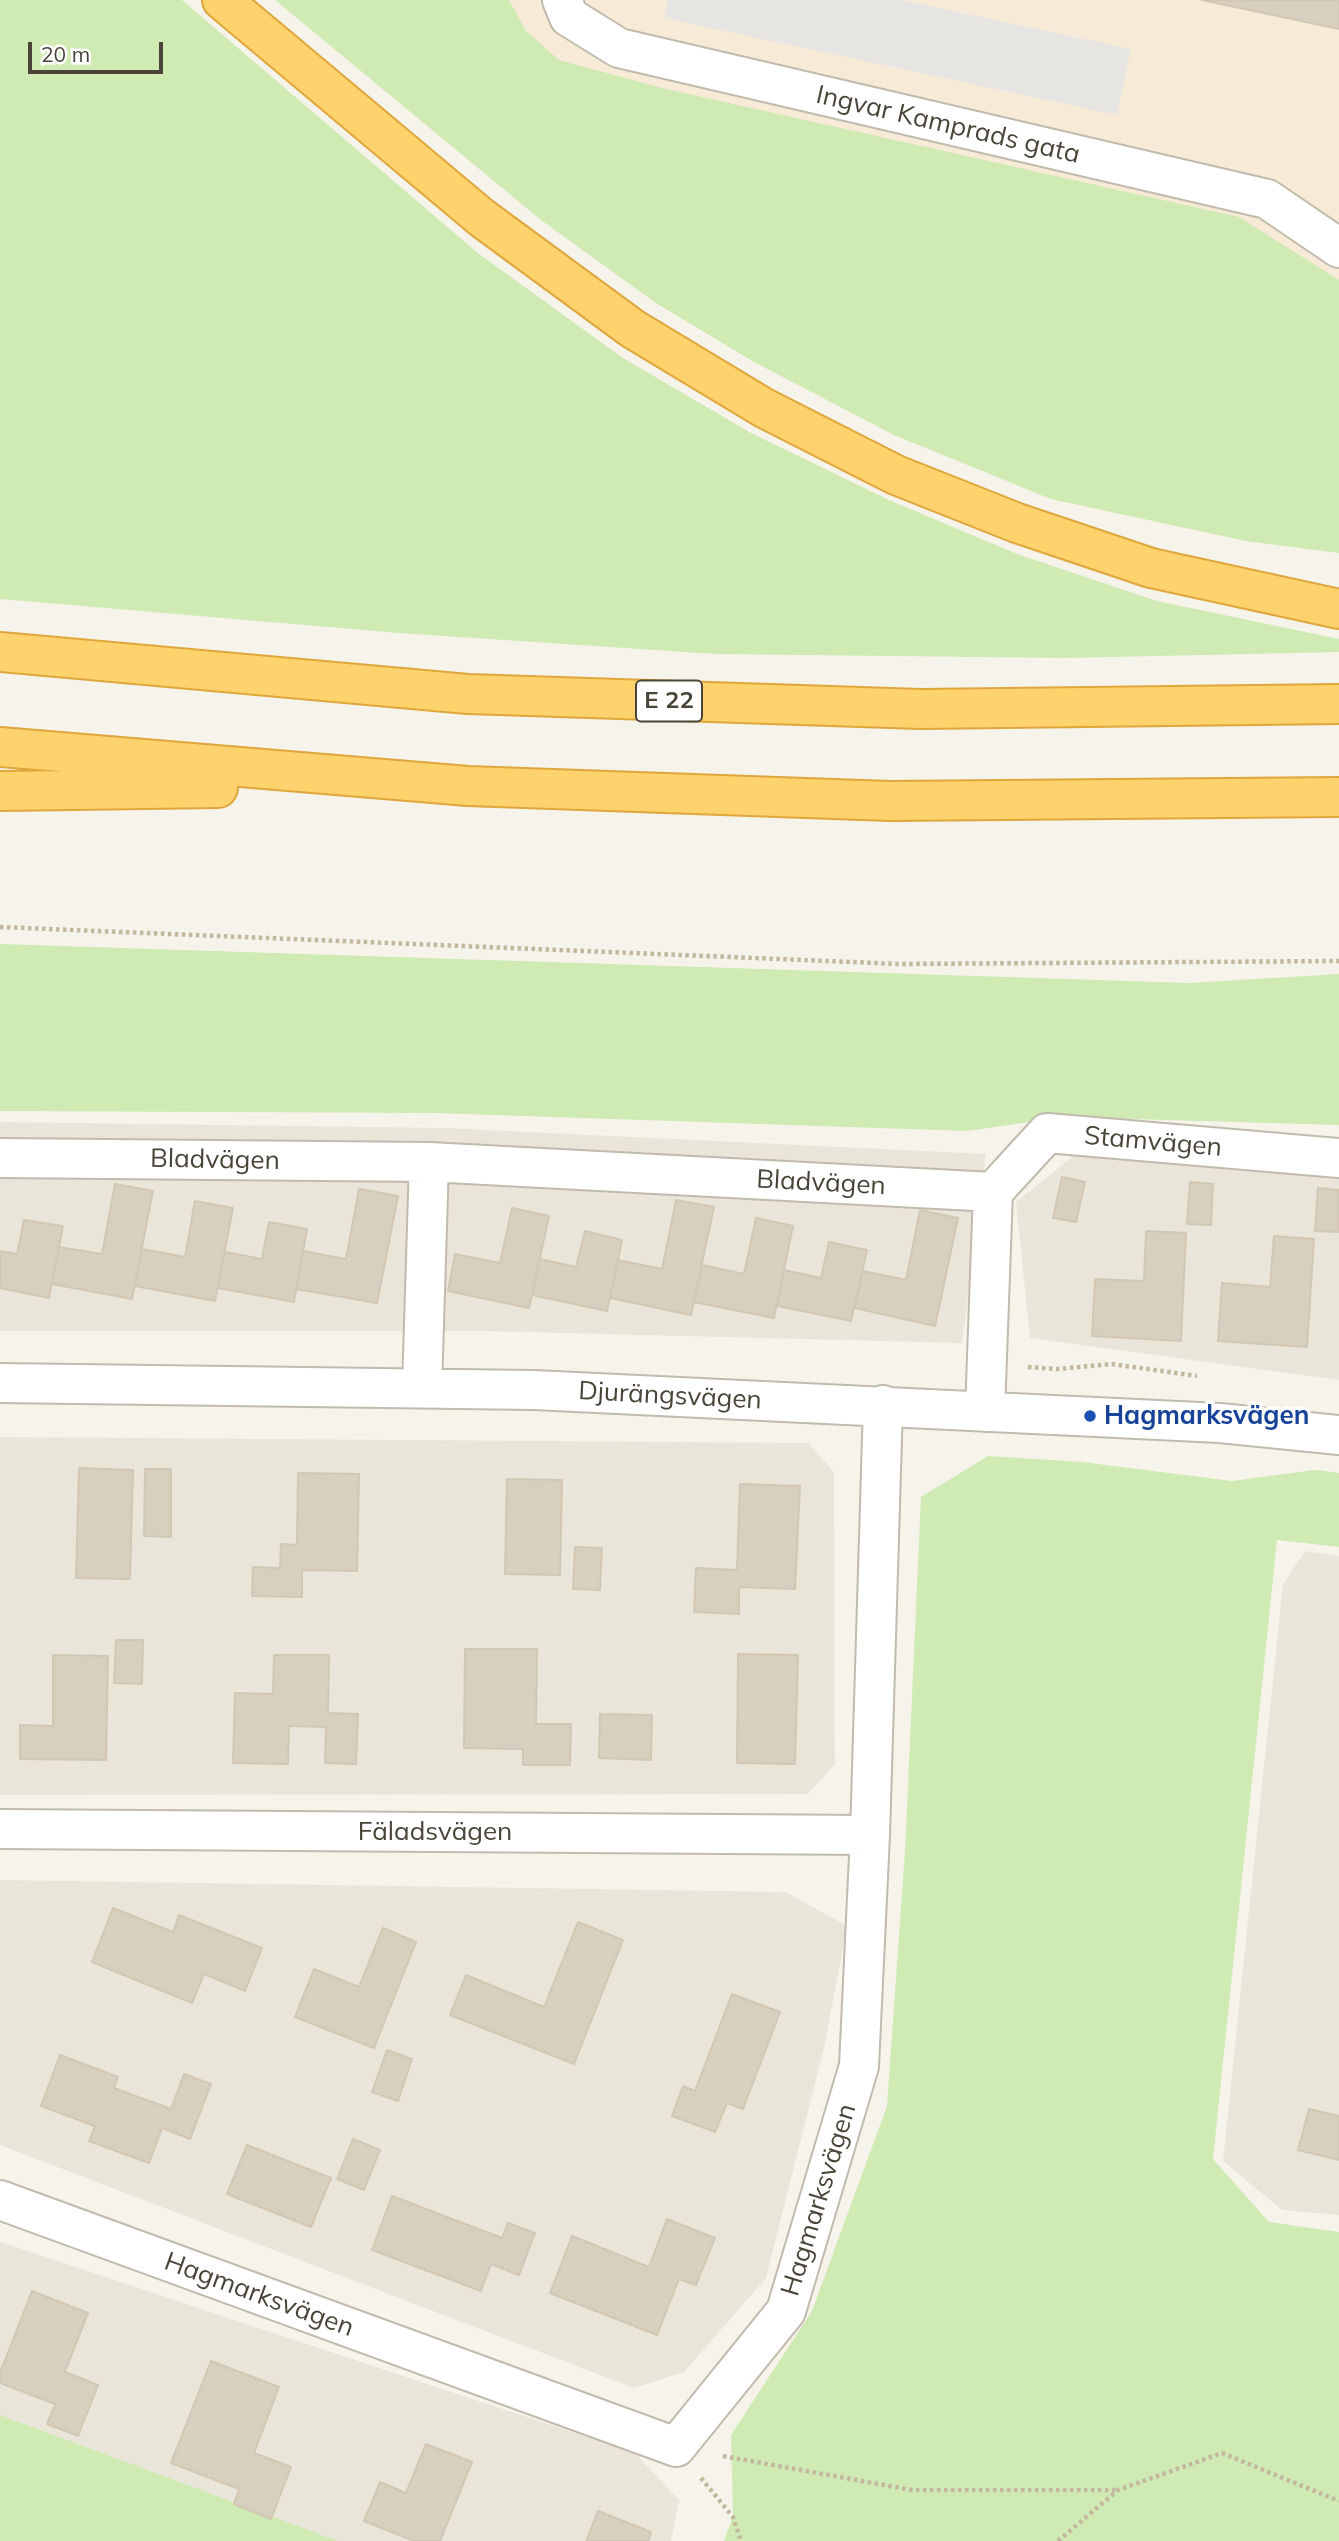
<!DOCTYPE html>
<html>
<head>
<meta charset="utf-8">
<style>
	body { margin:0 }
	#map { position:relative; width:1339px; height:2541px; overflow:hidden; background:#f6f3eb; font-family:Mulish,sans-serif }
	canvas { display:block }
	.scale { position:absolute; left:28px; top:42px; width:135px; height:32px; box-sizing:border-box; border:4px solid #4a4438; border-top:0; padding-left:9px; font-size:21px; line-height:24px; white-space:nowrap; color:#4a4438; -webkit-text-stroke:5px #fff; paint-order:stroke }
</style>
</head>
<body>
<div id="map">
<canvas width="1339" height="2541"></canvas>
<div class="scale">20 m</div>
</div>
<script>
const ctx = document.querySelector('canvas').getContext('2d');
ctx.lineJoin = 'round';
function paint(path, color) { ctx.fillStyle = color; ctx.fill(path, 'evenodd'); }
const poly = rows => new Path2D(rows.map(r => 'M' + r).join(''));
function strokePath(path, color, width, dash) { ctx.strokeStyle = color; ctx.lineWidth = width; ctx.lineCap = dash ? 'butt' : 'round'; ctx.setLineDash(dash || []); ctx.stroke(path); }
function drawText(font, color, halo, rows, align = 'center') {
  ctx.font = font + ' Mulish,sans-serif'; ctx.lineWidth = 7; ctx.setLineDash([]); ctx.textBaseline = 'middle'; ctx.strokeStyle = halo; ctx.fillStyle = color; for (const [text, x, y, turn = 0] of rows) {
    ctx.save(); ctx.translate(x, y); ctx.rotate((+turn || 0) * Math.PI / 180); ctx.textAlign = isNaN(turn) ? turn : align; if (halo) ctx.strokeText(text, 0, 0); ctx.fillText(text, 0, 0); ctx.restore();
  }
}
const residential = poly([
	[0,1122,444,1128,986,1154,962,1343,484,1331,0,1331],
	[1085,1147,1339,1155,1339,1380,1030,1338,1016,1202],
	[0,1437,808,1443,834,1472,835,1764,808,1794,0,1795],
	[1305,1551,1339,1556,1339,2215,1282,2210,1223,2161,1283,1584],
	[0,1880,786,1892,847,1926,824,2048,766,2278,684,2372,634,2388,0,2145],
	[0,2242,635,2453,679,2500,671,2541,318,2541,0,2418]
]);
const commercial = poly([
	[275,0,1339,0,1339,553,1246,541,1051,499,894,435,754,362,656,303,541,220]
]);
const green = poly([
	[0,0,182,0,479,254,623,358,751,433,889,500,1017,554,1157,601,1339,639,1339,652,1067,658,715,654,399,633,0,599],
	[275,0,509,0,526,31,559,60,662,88,1239,217,1339,280,1339,553,1246,541,1051,499,894,435,754,362,656,303,541,220],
	[0,944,1189,983,1339,974,1339,1125,1064,1117,967,1131,435,1113,0,1111],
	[988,1456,1082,1462,1232,1481,1315,1470,1339,1473,1339,1547,1277,1540,1213,2159,1269,2222,1339,2232,1339,2541,724,2541,733,2516,731,2435,812,2311,887,2106,905,1851,921,1497],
	[0,2415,338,2541,0,2541]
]);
const parking = poly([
	[668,0,902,0,1131,49,1117,115,664,18]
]);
const building = poly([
	[1202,0,1339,0,1339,29,1202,0],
	[1062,1177,1085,1182,1076,1222,1053,1218,1062,1177],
	[1190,1182,1213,1184,1211,1225,1187,1224,1190,1182],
	[115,1184,153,1191,132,1299,52,1284,59,1247,102,1254,115,1184],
	[1318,1188,1339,1190,1338,1232,1315,1231,1318,1188],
	[359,1189,398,1196,377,1303,296,1289,303,1251,346,1259,359,1189],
	[676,1200,714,1207,691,1315,610,1298,618,1260,662,1269,676,1200],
	[195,1201,233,1208,215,1301,135,1286,142,1249,185,1257,195,1201],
	[512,1208,549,1216,529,1308,448,1291,455,1254,500,1263,512,1208],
	[920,1210,958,1218,935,1326,855,1308,863,1271,906,1280,920,1210],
	[756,1218,793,1226,774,1318,694,1302,702,1265,744,1274,756,1218],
	[24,1220,63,1226,49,1298,0,1288,0,1251,17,1254,24,1220],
	[269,1222,307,1229,294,1302,218,1288,225,1252,262,1259,269,1222],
	[585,1231,622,1240,607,1311,532,1295,540,1259,576,1267,585,1231],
	[1146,1231,1186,1233,1181,1341,1092,1336,1095,1279,1144,1281,1146,1231],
	[1274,1236,1314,1239,1307,1347,1218,1341,1222,1283,1270,1287,1274,1236],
	[829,1242,867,1250,851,1321,777,1306,784,1270,821,1278,829,1242],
	[79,1468,133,1470,130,1579,76,1578,79,1468],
	[145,1469,171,1469,171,1537,144,1536,145,1469],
	[298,1473,359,1474,357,1571,302,1570,302,1597,252,1596,253,1567,280,1568,281,1544,297,1545,298,1473],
	[507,1479,562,1480,560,1575,505,1574,507,1479],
	[740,1484,800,1486,795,1589,739,1587,739,1614,694,1612,696,1568,737,1570,740,1484],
	[575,1547,602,1548,600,1590,573,1589,575,1547],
	[116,1640,143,1640,142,1684,114,1683,116,1640],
	[465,1649,537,1649,536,1724,571,1724,570,1765,523,1765,523,1749,464,1748,465,1649],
	[738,1654,798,1655,795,1764,737,1763,738,1654],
	[53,1655,108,1656,106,1760,20,1759,20,1725,53,1726,53,1655],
	[274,1655,329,1655,328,1713,358,1714,356,1764,325,1763,326,1727,289,1726,288,1764,233,1763,235,1693,273,1694,274,1655],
	[600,1714,652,1715,651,1760,599,1758,600,1714],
	[113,1908,173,1932,179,1915,262,1948,245,1991,204,1974,192,2003,92,1962,113,1908],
	[578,1922,623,1940,574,2064,450,2015,466,1975,544,2007,578,1922],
	[383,1928,416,1942,374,2048,295,2017,314,1969,359,1987,383,1928],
	[732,1994,780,2012,743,2109,727,2103,715,2132,672,2116,683,2086,695,2091,732,1994],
	[387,2050,412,2059,398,2101,372,2092,387,2050],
	[60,2055,118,2077,114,2088,171,2109,184,2074,211,2084,190,2139,162,2128,149,2163,89,2141,95,2126,41,2106,60,2055],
	[1309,2109,1339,2116,1339,2160,1298,2150,1309,2109],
	[353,2139,380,2150,364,2190,337,2179,353,2139],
	[247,2145,331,2178,311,2227,227,2194,247,2145],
	[392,2196,502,2238,508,2223,535,2233,519,2275,491,2264,481,2291,372,2250,392,2196],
	[667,2219,715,2238,696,2285,679,2279,657,2335,550,2293,572,2236,649,2267,667,2219],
	[32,2291,88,2313,65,2372,98,2385,78,2436,47,2424,55,2404,0,2383,0,2373,32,2291],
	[211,2361,279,2387,254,2453,291,2467,271,2519,234,2504,239,2489,171,2463,211,2361],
	[426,2444,472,2462,440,2541,414,2541,364,2521,380,2482,406,2493,426,2444],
	[598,2511,651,2532,648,2541,586,2541,598,2511]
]);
const path = poly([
	[0,927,900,964,1339,961],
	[1028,1367,1057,1369,1112,1364,1197,1376],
	[723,2456,912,2490,1118,2490],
	[701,2478,733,2517,741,2541],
	[1058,2541,1118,2490,1222,2453,1339,2501]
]);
const minor = poly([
	[562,0,569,17,619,48,1267,199,1339,248],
	[0,1158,429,1162,993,1192,985,1412],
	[993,1192,1047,1133,1339,1158],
	[0,1383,534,1390,1220,1423,1339,1435],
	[422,1388,429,1162],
	[0,1829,870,1835],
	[0,2200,676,2447,786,2311,859,2066,870,1835,883,1405]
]);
const motorway = poly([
	[222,0,482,218,633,329,764,408,896,475,1017,523,1151,568,1339,609],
	[0,652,468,694,921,709,1339,704],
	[0,747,468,786,890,801,1339,797],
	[0,791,218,788]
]);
const markers = [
	[1090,1416,7,"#1a4fb4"]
];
const shields = [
	[669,701,66]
];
const shieldNames = [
	["E 22",669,701]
];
const streetNames = [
	["Ingvar Kamprads gata",948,125,13],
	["Stamvägen",1153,1142,5],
	["Bladvägen",215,1160,1],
	["Bladvägen",821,1183,3],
	["Djurängsvägen",670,1396,3],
	["Fäladsvägen",435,1832],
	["Hagmarksvägen",819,2200,-73],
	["Hagmarksvägen",259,2295,20]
];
const transitNames = [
	["Hagmarksvägen",1104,1416]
];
paint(residential, '#eae5d9');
paint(commercial, '#f7ead7');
paint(green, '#d0eab4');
paint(parking, '#e7e5e2');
paint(building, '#d7cfc0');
strokePath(building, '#d2c7b3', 2);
strokePath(minor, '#c1bbad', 42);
strokePath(motorway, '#dfa73b', 42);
strokePath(path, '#c3b79e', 4.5, [3.5, 3.5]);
strokePath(minor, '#fff', 38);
strokePath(motorway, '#fed26d', 38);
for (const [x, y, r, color] of markers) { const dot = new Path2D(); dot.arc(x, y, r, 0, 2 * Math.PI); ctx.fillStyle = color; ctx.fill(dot); strokePath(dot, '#fff', 2.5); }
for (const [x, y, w] of shields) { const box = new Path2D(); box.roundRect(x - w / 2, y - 20.5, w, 41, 5); ctx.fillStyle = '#fff'; ctx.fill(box); strokePath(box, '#4a4438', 2); }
drawText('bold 24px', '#4a4438', null, shieldNames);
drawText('26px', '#4a4438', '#fff', streetNames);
drawText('bold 26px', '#164399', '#fff', transitNames, 'left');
</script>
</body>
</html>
